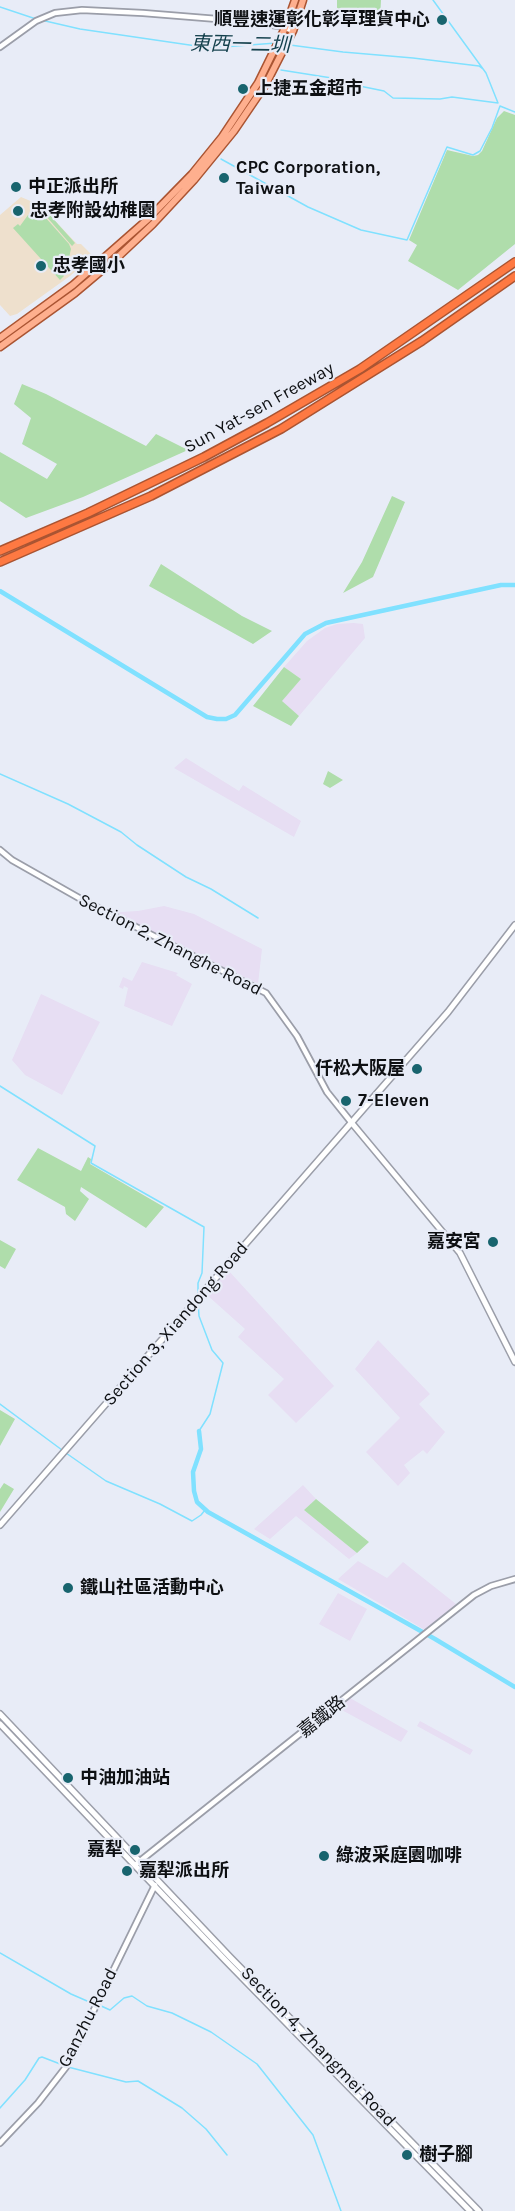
<!DOCTYPE html>
<html>
<head>
<meta charset="utf-8">
<style>
	body { margin:0 }
	canvas { display:block; background:#e8ecf7 }
</style>
</head>
<body>
<canvas width="515" height="2211"></canvas>
<script>
const ctx = document.querySelector('canvas').getContext('2d');
ctx.lineJoin = 'round';
function paint(path, color) { ctx.fillStyle = color; ctx.fill(path, 'evenodd'); }
const poly = rows => new Path2D(rows.map(r => 'M' + r).join(''));
function strokePath(path, color, width, dash) { ctx.strokeStyle = color; ctx.lineWidth = width; ctx.lineCap = dash ? 'butt' : 'round'; ctx.setLineDash(dash || []); ctx.stroke(path); }
function drawText(font, color, halo, rows, align = 'center') {
  ctx.font = font + ' Karla,"Noto Sans TC",sans-serif'; ctx.lineWidth = 4.5; ctx.setLineDash([]); ctx.textBaseline = 'middle'; ctx.strokeStyle = halo; ctx.fillStyle = color; for (const [text, x, y, turn = 0] of rows) {
    ctx.save(); ctx.translate(x, y); ctx.rotate((+turn || 0) * Math.PI / 180); ctx.textAlign = isNaN(turn) ? turn : align; if (halo) ctx.strokeText(text, 0, 0); ctx.fillText(text, 0, 0); ctx.restore();
  }
}
const industrial = poly([
	[354,623,363,624,365,638,299,716,281,701,301,679,284,667,307,641,325,628,337,624],
	[186,758,239,791,243,785,301,821,294,837,174,768],
	[164,906,194,914,262,949,258,984,112,912,114,910,121,912,138,911],
	[142,962,178,973,176,975,192,984,172,1026,124,1006,128,988,124,986,123,989,119,987,123,977,132,981],
	[41,994,100,1022,62,1095,25,1075,12,1060],
	[228,1270,334,1386,296,1423,268,1395,284,1379,238,1337,245,1329,207,1295],
	[378,1340,430,1394,419,1404,445,1432,427,1454,423,1450,404,1465,410,1473,398,1486,366,1452,400,1418,355,1369],
	[303,1485,316,1499,304,1510,357,1553,349,1559,296,1516,270,1539,254,1529],
	[358,1561,387,1578,403,1562,456,1604,425,1630,338,1579],
	[338,1593,367,1609,350,1641,319,1624],
	[350,1698,408,1731,401,1742,338,1708],
	[420,1721,473,1750,470,1755,417,1726]
]);
const education = poly([
	[21,197,40,205,77,244,81,244,93,256,70,276,17,314,10,316,0,305,0,215]
]);
const green = poly([
	[337,0,381,0,380,21,337,18],
	[504,111,515,115,515,244,458,290,408,261,417,245,409,240,447,150,473,156,478,155,482,151,497,118],
	[39,214,45,217,69,244,71,249,68,262,58,268,64,276,60,280,13,228,18,224,20,226,28,215],
	[49,214,75,243,72,246,46,216],
	[22,384,46,394,146,446,156,434,188,450,83,497,26,518,0,501,0,452,47,479,57,464,22,444,31,418,14,404],
	[392,496,405,502,373,577,343,593,362,562],
	[161,564,242,616,272,631,253,644,149,586],
	[284,667,301,679,282,701,299,716,291,726,253,706],
	[328,771,343,780,330,788,323,784],
	[38,1148,81,1171,88,1157,91,1159,90,1164,164,1207,146,1228,81,1187,80,1191,89,1199,75,1221,66,1214,65,1207,17,1180],
	[0,1240,16,1249,5,1269,0,1266],
	[0,1410,15,1419,0,1446],
	[4,1483,14,1489,0,1512,0,1489],
	[316,1499,369,1542,357,1553,304,1510]
]);
const stream = poly([
	[433,0,486,73,498,103],
	[0,7,36,19],
	[41,20,80,29,210,48,276,43],
	[290,45,343,52,413,58,479,66,483,69],
	[281,70,338,79,345,83,384,91,393,98,440,99,452,97,498,103],
	[500,106,515,112],
	[221,159,308,207,361,230,407,240,447,147,473,155,480,151,492,128,500,106],
	[0,774,68,804,121,832,137,845,186,877,211,889,258,918],
	[0,1086,95,1146,91,1163,204,1227,202,1273,198,1283,198,1295],
	[198,1300,199,1316,212,1350,223,1363,210,1414,199,1431],
	[0,1404,62,1450],
	[66,1453,106,1481,160,1504,192,1521,201,1515,205,1510],
	[0,1953,71,1994,94,2004],
	[99,2005,110,2010,124,1998,132,1996,147,2006,172,2013,211,2032,257,2064,313,2135,341,2211],
	[0,2108,25,2080,39,2058,42,2057,68,2067,126,2082,138,2081,182,2108,206,2129,227,2155]
]);
const canal = poly([
	[0,591,207,717,217,719,226,719,235,715,305,634,326,623,501,585,515,585],
	[199,1431,201,1449,193,1472,194,1491,197,1502,208,1512,435,1639,515,1687]
]);
const tertiary = poly([
	[0,47,36,21,55,13,82,10,143,13,242,21,279,26,293,31],
	[0,850,12,860,79,898,266,993,297,1036,327,1092,351,1122],
	[135,1865,474,1595,491,1586,515,1579],
	[0,2143,38,2103,66,2067,155,1885]
]);
const secondary = poly([
	[351,1122,460,1253,515,1362],
	[0,1525,448,1012,515,925],
	[0,1714,230,1957,479,2211],
	[0,1724,226,1961,470,2211]
]);
const primary = poly([
	[0,338,73,285,148,219,192,174,222,137,258,83,285,28,295,0],
	[0,347,75,293,119,256,153,224,194,180,234,131,266,84,293,31,303,0]
]);
const motorway = poly([
	[0,551,88,513,204,457,267,423,360,369,515,262],
	[0,562,151,496,281,429,422,341,515,276]
]);
const markers = [
	[442,20,6,"#18646e"],
	[243,89,6,"#18646e"],
	[224,178,6,"#18646e"],
	[16,187,6,"#18646e"],
	[18,211,6,"#18646e"],
	[41,266,6,"#18646e"],
	[417,1069,6,"#18646e"],
	[346,1101,6,"#18646e"],
	[493,1242,6,"#18646e"],
	[68,1588,6,"#18646e"],
	[68,1778,6,"#18646e"],
	[135,1850,6,"#18646e"],
	[324,1856,6,"#18646e"],
	[127,1871,6,"#18646e"],
	[407,2155,6,"#18646e"]
];
const poiNames = [
	["順豐速運彰化彰草理貨中心",430,20,"right"],
	["上捷五金超市",255,89],
	["CPC Corporation,",236,168],
	["Taiwan",236,189],
	["中正派出所",28,187],
	["忠孝附設幼稚園",30,211],
	["忠孝國小",53,266],
	["仟松大阪屋",405,1069,"right"],
	["7-Eleven",358,1101],
	["嘉安宮",481,1242,"right"],
	["鐵山社區活動中心",80,1588],
	["中油加油站",80,1778],
	["嘉犁",123,1850,"right"],
	["綠波采庭園咖啡",336,1856],
	["嘉犁派出所",139,1871],
	["樹子腳",419,2155]
];
const streetNames = [
	["Sun Yat-sen Freeway",259,408,-29],
	["Section 2, Zhanghe Road",170,945,27],
	["Section 3, Xiandong Road",176,1324,-49],
	["嘉鐵路",322,1717,-39],
	["Ganzhu Road",88,2018,-63],
	["Section 4, Zhangmei Road",318,2047,46]
];
const waterNames = [
	["東西一二圳",240,45,1]
];
paint(industrial, '#e7def3');
paint(education, '#eee0cd');
paint(green, '#afddab');
strokePath(stream, '#80e1ff', 1.5);
strokePath(canal, '#80e1ff', 4.5);
strokePath(tertiary, '#9b9ea9', 8);
strokePath(secondary, '#9b9ea9', 8);
strokePath(primary, '#aa5432', 9);
strokePath(motorway, '#aa5432', 10);
strokePath(tertiary, '#fff', 4.5);
strokePath(secondary, '#fff', 5);
strokePath(primary, '#feaf8e', 6);
strokePath(motorway, '#fe7942', 7);
for (const [x, y, r, color] of markers) { const dot = new Path2D(); dot.arc(x, y, r, 0, 2 * Math.PI); ctx.fillStyle = color; ctx.fill(dot); strokePath(dot, '#e8ecf7', 2); }
drawText('bold 18px', '#0e1013', '#e8ecf7', poiNames, 'left');
drawText('18px', '#0e1013', '#e8ecf7', streetNames);
drawText('italic 20px', '#123f4b', '#e8ecf7', waterNames);
</script>
</body>
</html>
